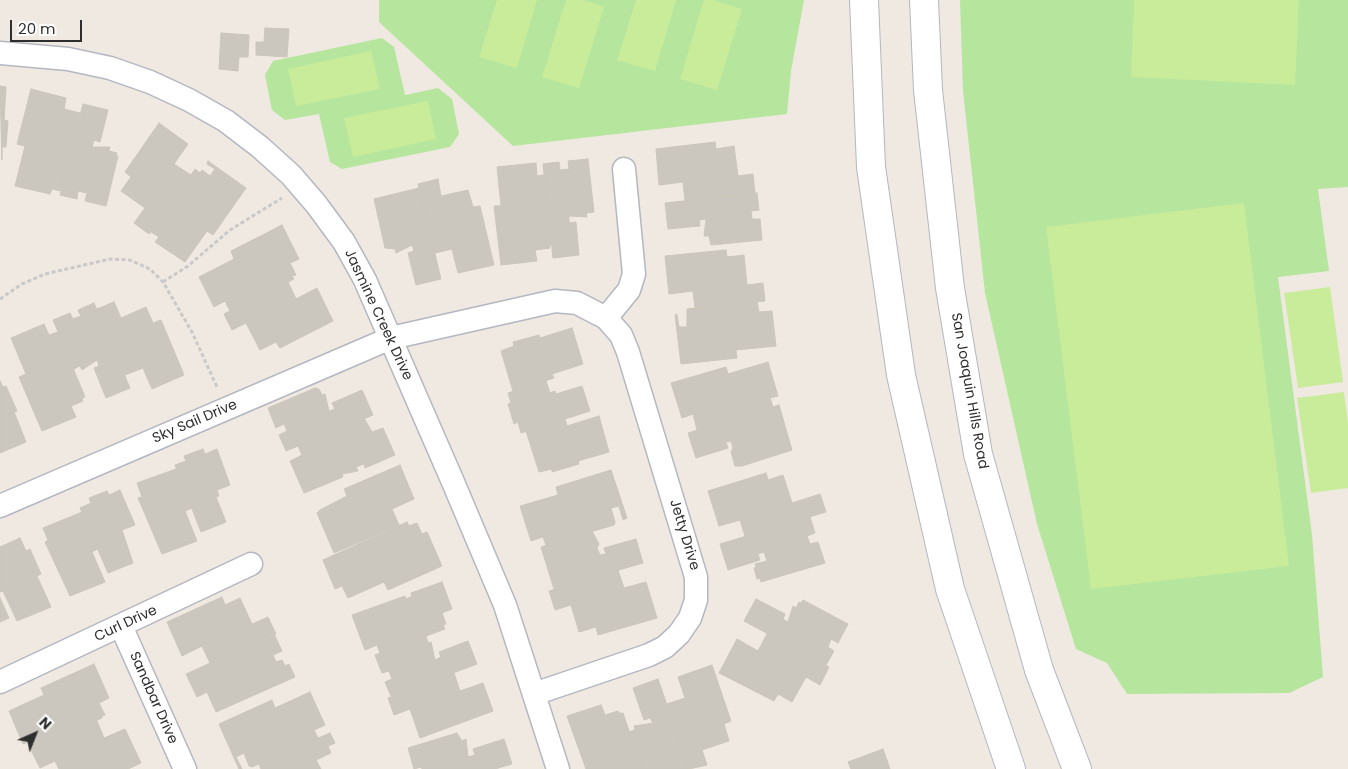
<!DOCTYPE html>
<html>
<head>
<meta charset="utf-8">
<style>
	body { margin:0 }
	#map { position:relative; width:1348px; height:769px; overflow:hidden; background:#efe9e1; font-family:Poppins,sans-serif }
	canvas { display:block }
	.north { position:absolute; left:10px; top:709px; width:50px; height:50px; -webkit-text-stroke:4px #fff; paint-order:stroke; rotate:44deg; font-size:14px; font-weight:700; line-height:20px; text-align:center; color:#2e2e2e }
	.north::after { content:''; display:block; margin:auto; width:18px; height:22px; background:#2e2e2e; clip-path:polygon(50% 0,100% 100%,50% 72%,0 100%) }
	.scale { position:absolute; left:10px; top:20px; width:72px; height:22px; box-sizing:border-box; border:2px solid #2e2e2e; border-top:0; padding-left:6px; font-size:15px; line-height:18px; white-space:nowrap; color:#2e2e2e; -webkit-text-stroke:4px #fff; paint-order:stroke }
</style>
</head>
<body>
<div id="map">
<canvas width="1348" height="769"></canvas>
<div class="north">N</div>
<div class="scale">20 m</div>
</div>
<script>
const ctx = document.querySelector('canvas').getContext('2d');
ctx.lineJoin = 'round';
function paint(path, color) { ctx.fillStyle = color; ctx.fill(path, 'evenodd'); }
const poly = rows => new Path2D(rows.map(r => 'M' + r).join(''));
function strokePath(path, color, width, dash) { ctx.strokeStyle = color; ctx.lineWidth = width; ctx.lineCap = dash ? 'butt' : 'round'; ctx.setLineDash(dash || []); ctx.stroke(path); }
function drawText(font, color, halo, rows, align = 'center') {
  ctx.font = font + ' Poppins,sans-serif'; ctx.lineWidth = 5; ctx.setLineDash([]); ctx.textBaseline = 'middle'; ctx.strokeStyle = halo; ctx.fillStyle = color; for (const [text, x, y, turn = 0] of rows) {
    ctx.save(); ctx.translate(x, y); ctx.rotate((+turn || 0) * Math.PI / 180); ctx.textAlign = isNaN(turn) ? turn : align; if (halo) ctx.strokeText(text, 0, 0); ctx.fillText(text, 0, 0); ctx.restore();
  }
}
const green = poly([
	[379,0,804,0,791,71,787,114,513,146,379,22],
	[960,0,1348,0,1348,187,1318,189,1329,271,1278,277,1312,535,1323,677,1289,693,1127,694,1107,663,1076,649,1037,524,985,293,963,91],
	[382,38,394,47,405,95,438,88,452,99,459,134,450,147,342,169,330,162,319,114,285,120,272,110,265,75,273,61]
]);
const pitch = poly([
	[497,0,537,0,517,68,479,57],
	[566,0,583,0,604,7,579,88,542,77],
	[636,0,676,0,655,71,617,60],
	[704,0,713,0,742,9,717,90,680,79],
	[1134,0,1299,0,1295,85,1131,77],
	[371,51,380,89,296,106,288,69],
	[428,101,436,139,353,157,344,118],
	[1244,203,1289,566,1091,589,1046,227],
	[1330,287,1343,382,1298,388,1284,293],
	[1344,392,1348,424,1348,488,1311,493,1297,398]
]);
const building = poly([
	[265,28,289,29,287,57,256,55,256,42,264,42,265,28],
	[221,33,249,35,248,57,239,57,238,71,219,69,221,33],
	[0,86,6,87,4,120,8,121,6,147,2,147,2,160,0,86],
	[31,89,66,98,64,109,80,113,61,191,52,189,50,194,15,186,25,146,17,144,31,89],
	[83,104,108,110,100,142,94,140,92,147,110,147,109,151,117,153,116,156,118,156,106,206,85,201,87,193,78,191,77,199,60,195,83,104],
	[159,123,188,144,174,164,191,175,149,234,134,223,145,208,121,191,131,177,125,172,159,123],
	[715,142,716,149,734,146,738,176,753,174,755,193,685,201,683,182,659,185,656,149,715,142],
	[588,159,594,212,586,213,587,217,569,216,569,223,576,222,579,255,553,258,543,164,559,162,560,170,569,169,568,161,588,159],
	[208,161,246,188,213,235,207,231,185,262,155,242,159,237,151,232,195,169,200,173,202,170,210,176,215,169,207,164,208,161],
	[536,163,537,176,544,175,552,245,549,245,550,248,535,250,537,261,501,265,494,206,501,206,497,167,536,163],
	[438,179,441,196,468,190,473,207,480,206,494,265,458,273,452,249,435,253,418,184,438,179],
	[419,188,441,279,416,285,408,253,414,251,412,245,396,253,395,249,385,248,374,199,419,188],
	[757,193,759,210,751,211,752,219,760,219,762,240,711,245,709,236,704,236,706,219,699,220,700,226,668,229,665,203,757,193],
	[282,225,299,259,290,263,296,275,292,276,294,279,230,311,225,301,214,307,199,277,234,259,231,251,282,225],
	[726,250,727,257,744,255,747,285,763,283,765,301,695,308,693,291,669,294,665,256,726,250],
	[288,282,296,299,317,288,333,321,280,348,276,342,260,350,246,323,232,330,224,314,288,282],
	[757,301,759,312,772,311,776,346,736,350,737,358,681,364,675,315,677,314,679,327,687,327,687,309,757,301],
	[114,302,121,318,146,307,153,323,161,320,184,375,152,389,143,368,125,375,97,309,114,302],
	[94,303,130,388,106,398,94,368,99,366,97,360,82,370,80,366,74,369,53,320,70,313,73,319,81,316,78,310,94,303],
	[44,324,49,335,58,332,85,397,82,398,83,401,71,406,76,417,42,431,19,377,26,374,11,338,44,324],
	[572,328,583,364,552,374,554,378,513,391,501,351,514,346,513,342,539,335,540,338,572,328],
	[768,362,778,396,770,398,773,407,697,430,693,414,682,418,671,383,726,367,728,374,768,362],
	[0,381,3,387,6,386,17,411,14,412,26,442,0,453,0,381],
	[546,381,550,393,555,391,556,394,582,386,590,411,521,433,518,422,514,424,508,404,511,403,508,393,546,381],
	[315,388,319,389,322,395,325,394,329,411,335,409,332,403,362,390,373,415,286,451,279,435,287,431,284,424,276,428,268,408,315,388],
	[779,405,792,450,742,466,735,466,731,452,733,448,731,441,726,442,728,448,696,458,688,433,779,405],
	[599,416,609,452,578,461,579,464,552,472,552,469,539,472,526,431,565,419,567,426,599,416],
	[364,418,372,432,383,428,395,455,365,468,364,464,356,467,358,471,342,474,343,477,304,493,290,461,302,455,298,446,364,418],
	[203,449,205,454,217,449,230,485,217,490,219,496,216,497,226,522,201,532,175,465,186,461,184,456,203,449],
	[400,465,414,499,392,509,399,525,334,553,317,513,320,510,347,496,344,489,400,465],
	[176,469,192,508,185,511,197,541,162,554,138,498,142,497,137,483,176,469],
	[611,470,627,518,623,520,619,506,611,508,615,522,614,525,546,545,543,537,531,541,520,506,558,495,556,487,611,470],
	[766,473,768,480,783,475,792,503,820,494,826,512,745,536,740,520,719,526,708,491,766,473],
	[120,490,135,525,122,530,133,563,108,573,80,508,91,503,89,498,107,491,109,495,120,490],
	[82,512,98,549,92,552,105,582,70,596,45,542,48,540,43,528,82,512],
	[810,517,815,533,807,536,810,544,818,542,825,563,761,582,760,578,757,579,754,568,756,567,755,564,767,561,764,552,758,554,760,560,728,570,720,544,810,517],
	[407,522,409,526,417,523,422,534,427,532,442,566,388,590,384,582,348,598,342,586,335,589,323,560,407,522],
	[592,531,599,544,597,548,600,555,606,554,604,548,636,539,643,563,554,589,541,547,592,531],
	[20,538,26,551,30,549,41,574,37,576,51,607,17,621,3,591,0,592,0,547,20,538],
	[618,570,624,588,646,582,657,618,598,635,596,627,579,632,571,605,555,610,549,591,618,570],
	[442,582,452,609,442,613,446,624,443,625,445,629,380,653,377,645,365,650,352,615,405,596,406,599,412,596,411,593,442,582],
	[222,597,225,605,240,598,252,624,268,617,276,634,210,663,202,646,182,656,167,622,222,597],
	[0,598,9,618,0,622,0,598],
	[756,599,785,614,783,619,788,622,793,606,796,608,799,602,801,603,803,600,848,624,838,643,831,639,828,647,834,651,826,665,744,621,756,599],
	[274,634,282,651,273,655,276,662,282,660,285,666,289,664,295,677,216,712,207,692,197,697,186,674,274,634],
	[767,634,829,667,820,685,806,677,792,702,778,694,774,701,719,673,737,639,758,651,767,634],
	[426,636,428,643,431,642,435,660,441,657,439,652,468,641,477,664,391,696,385,682,392,679,389,671,382,673,375,655,426,636],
	[94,664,109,698,99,703,105,715,102,716,102,718,31,750,28,742,23,744,9,711,44,695,41,688,94,664],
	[712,665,731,721,724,724,729,741,702,750,707,765,689,769,667,704,685,698,678,677,712,665],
	[454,673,460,691,483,683,493,711,420,738,410,709,394,715,388,698,454,673],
	[658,679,689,769,642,769,629,732,635,730,634,726,653,723,650,718,644,720,633,688,658,679],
	[310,692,325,725,314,730,318,738,252,767,249,766,244,753,236,757,242,769,239,769,219,724,272,700,275,708,310,692],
	[601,705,605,715,618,711,619,713,623,713,642,769,586,769,567,716,601,705],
	[97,721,104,738,125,729,141,763,128,769,59,769,55,761,40,768,31,750,97,721],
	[330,733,335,743,328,746,331,753,316,760,321,769,261,769,259,764,330,733],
	[457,733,462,741,466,739,468,757,475,755,473,749,504,739,512,764,495,769,422,769,421,767,414,769,408,748,457,733],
	[883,749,890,769,851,769,848,762,883,749]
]);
const path = poly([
	[163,282,188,266,230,230,282,198],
	[0,299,22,284,45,274,110,259,130,260,150,269,163,282,192,332,217,387]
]);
const minor = poly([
	[0,53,68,59,110,68,150,82,189,100,226,121,260,147,291,175,316,204,344,242,365,280,453,482,505,605,558,769],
	[606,318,629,290,634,274,624,169],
	[0,506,391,338,555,301,577,303,606,318,621,335,628,352,696,577,696,600,690,618,679,634,665,647,649,655,534,694],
	[121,626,185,769],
	[0,682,251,564]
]);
const secondary = poly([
	[864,0,871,167,901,375,950,589,1011,769],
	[924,0,928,90,950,288,978,454,1039,670,1077,769]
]);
const streetNames = [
	["Jasmine Creek Drive",378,315,65],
	["San Joaquin Hills Road",969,391,80],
	["Sky Sail Drive",195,422,-23],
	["Jetty Drive",684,535,73],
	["Curl Drive",126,624,-25],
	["Sandbar Drive",153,698,66]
];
paint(green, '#b6e59e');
paint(pitch, '#c9ec9a');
paint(building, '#cbc7bf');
strokePath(building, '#cbc5ba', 1);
strokePath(minor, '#b4b7c1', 25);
strokePath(secondary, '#b4b7c1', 30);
strokePath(path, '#c9c9c9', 3, [4, 2.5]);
strokePath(minor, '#fff', 22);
strokePath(secondary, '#fff', 28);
drawText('14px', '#2e2e2e', '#fff', streetNames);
</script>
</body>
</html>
